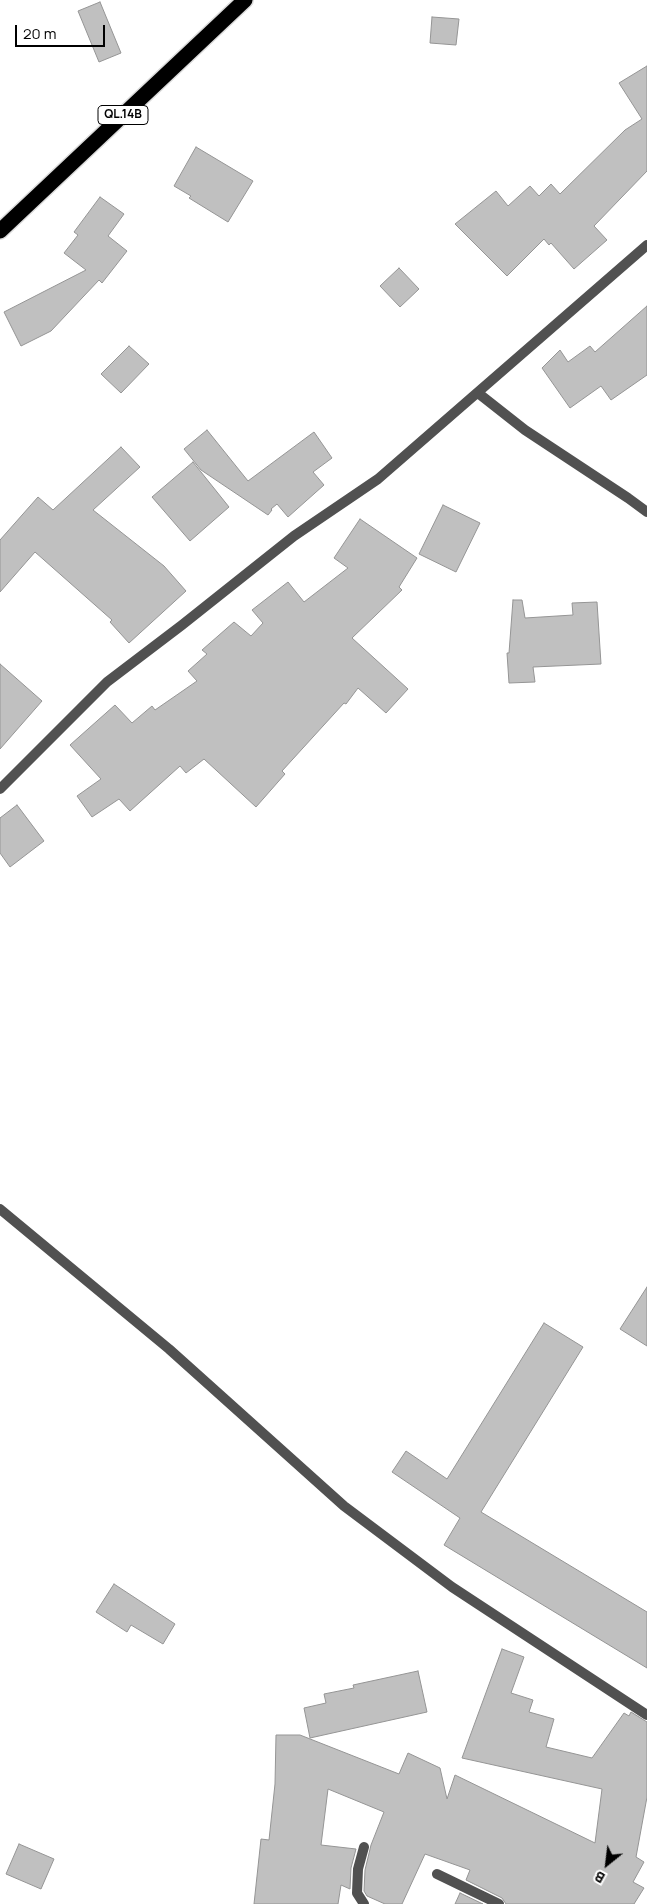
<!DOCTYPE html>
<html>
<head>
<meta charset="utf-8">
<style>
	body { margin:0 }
	#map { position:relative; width:647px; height:1904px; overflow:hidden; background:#fff; font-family:Manrope,sans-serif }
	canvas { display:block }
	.north { position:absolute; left:582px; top:1839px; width:50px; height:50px; -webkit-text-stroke:4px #fff; paint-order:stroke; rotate:209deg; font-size:14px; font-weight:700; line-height:20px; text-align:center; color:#000 }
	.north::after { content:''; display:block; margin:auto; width:18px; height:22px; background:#000; clip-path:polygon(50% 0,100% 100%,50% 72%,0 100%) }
	.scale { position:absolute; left:15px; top:25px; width:90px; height:22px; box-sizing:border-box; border:2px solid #000; border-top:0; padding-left:6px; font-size:15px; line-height:18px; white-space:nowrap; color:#000; -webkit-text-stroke:4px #fff; paint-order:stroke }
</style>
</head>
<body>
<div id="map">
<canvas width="647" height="1904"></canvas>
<div class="north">B</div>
<div class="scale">20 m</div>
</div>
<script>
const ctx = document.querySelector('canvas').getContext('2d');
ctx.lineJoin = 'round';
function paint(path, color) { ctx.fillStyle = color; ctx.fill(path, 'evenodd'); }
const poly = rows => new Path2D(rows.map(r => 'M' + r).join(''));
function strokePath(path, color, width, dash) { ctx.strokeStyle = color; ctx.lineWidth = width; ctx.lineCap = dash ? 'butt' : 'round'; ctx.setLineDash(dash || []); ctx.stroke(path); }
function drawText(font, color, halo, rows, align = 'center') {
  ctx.font = font + ' Manrope,sans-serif'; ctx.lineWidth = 4.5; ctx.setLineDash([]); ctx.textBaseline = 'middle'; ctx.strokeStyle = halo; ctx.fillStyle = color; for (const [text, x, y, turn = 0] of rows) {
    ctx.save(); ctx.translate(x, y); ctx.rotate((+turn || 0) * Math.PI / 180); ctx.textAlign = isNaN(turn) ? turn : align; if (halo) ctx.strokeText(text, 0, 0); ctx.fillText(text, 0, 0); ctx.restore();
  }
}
const building = poly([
	[100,2,121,53,99,62,78,11,100,2],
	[432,17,459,19,456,45,430,43,432,17],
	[647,66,647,171,594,226,607,240,574,269,551,243,549,245,544,239,507,276,455,224,496,191,508,206,530,186,539,196,551,184,560,194,625,130,642,119,619,83,647,66],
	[196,147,253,181,228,222,189,198,191,196,174,186,196,147],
	[100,197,124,214,108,236,127,251,102,283,99,280,51,331,21,346,4,312,86,270,64,253,78,235,74,232,100,197],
	[399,268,419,289,400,307,380,286,399,268],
	[647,306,647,375,611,400,601,386,570,408,542,368,560,350,568,362,590,346,595,352,647,306],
	[129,346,149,364,121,393,101,374,129,346],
	[207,430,248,481,314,432,332,458,313,472,324,485,288,517,277,504,271,509,272,510,268,515,201,470,184,449,207,430],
	[121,447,140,467,93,510,164,566,186,591,129,643,110,622,112,620,35,552,0,592,0,540,38,497,53,510,121,447],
	[193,462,229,507,190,541,152,497,193,462],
	[443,505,480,523,456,572,419,554,443,505],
	[360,519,417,558,399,587,402,590,352,638,408,689,386,713,358,688,346,704,344,703,282,771,285,774,256,807,204,759,186,773,180,766,130,811,119,799,92,817,77,796,101,779,70,745,115,705,132,723,152,706,155,710,197,681,188,671,207,654,202,650,234,622,251,636,263,623,252,610,288,582,304,602,348,568,334,558,360,519],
	[513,600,522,600,525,618,573,615,572,603,597,602,601,664,533,667,535,682,509,683,507,653,509,653,513,600],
	[0,664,42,701,0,749,0,664],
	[17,805,44,841,10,867,0,853,0,818,17,805],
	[647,1287,647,1346,620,1329,647,1287],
	[544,1323,583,1347,481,1512,647,1612,647,1668,444,1545,460,1518,392,1472,406,1451,447,1479,544,1323],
	[114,1584,175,1624,163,1644,131,1625,127,1632,96,1612,114,1584],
	[502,1649,524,1657,511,1693,533,1700,529,1712,554,1719,546,1747,592,1758,624,1713,629,1716,631,1712,647,1722,647,1797,636,1857,644,1862,633,1882,644,1888,634,1904,506,1904,502,1898,466,1880,470,1870,425,1854,402,1904,385,1904,367,1896,364,1891,365,1870,371,1845,384,1812,328,1789,321,1845,356,1849,351,1868,350,1889,341,1885,338,1904,254,1904,261,1839,269,1840,275,1784,276,1735,300,1735,399,1774,408,1753,440,1768,447,1799,455,1775,595,1843,602,1789,462,1758,502,1649],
	[418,1671,427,1712,310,1738,304,1708,326,1703,324,1694,354,1688,353,1685,418,1671],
	[19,1844,54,1859,41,1889,6,1874,19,1844],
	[460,1893,483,1904,455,1904,460,1893]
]);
const street = poly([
	[478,393,525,430,628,498,647,512],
	[0,789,107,682,182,625,294,536,378,479,647,245],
	[0,1209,169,1349,344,1506,452,1587,647,1715],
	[364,1847,358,1869,357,1893,364,1904],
	[437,1874,499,1904]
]);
const highway = poly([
	[0,231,245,0]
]);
const shields = [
	[123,115,50]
];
const shieldNames = [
	["QL.14B",123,115]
];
paint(building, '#c0c0c0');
strokePath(building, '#959595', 1);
strokePath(highway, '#dbdbdb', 18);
strokePath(street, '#515151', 10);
strokePath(highway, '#000', 15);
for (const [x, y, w] of shields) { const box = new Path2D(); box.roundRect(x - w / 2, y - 9.5, w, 19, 4); ctx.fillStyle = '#fff'; ctx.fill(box); strokePath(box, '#000', 1); }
drawText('bold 12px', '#000', null, shieldNames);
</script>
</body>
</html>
